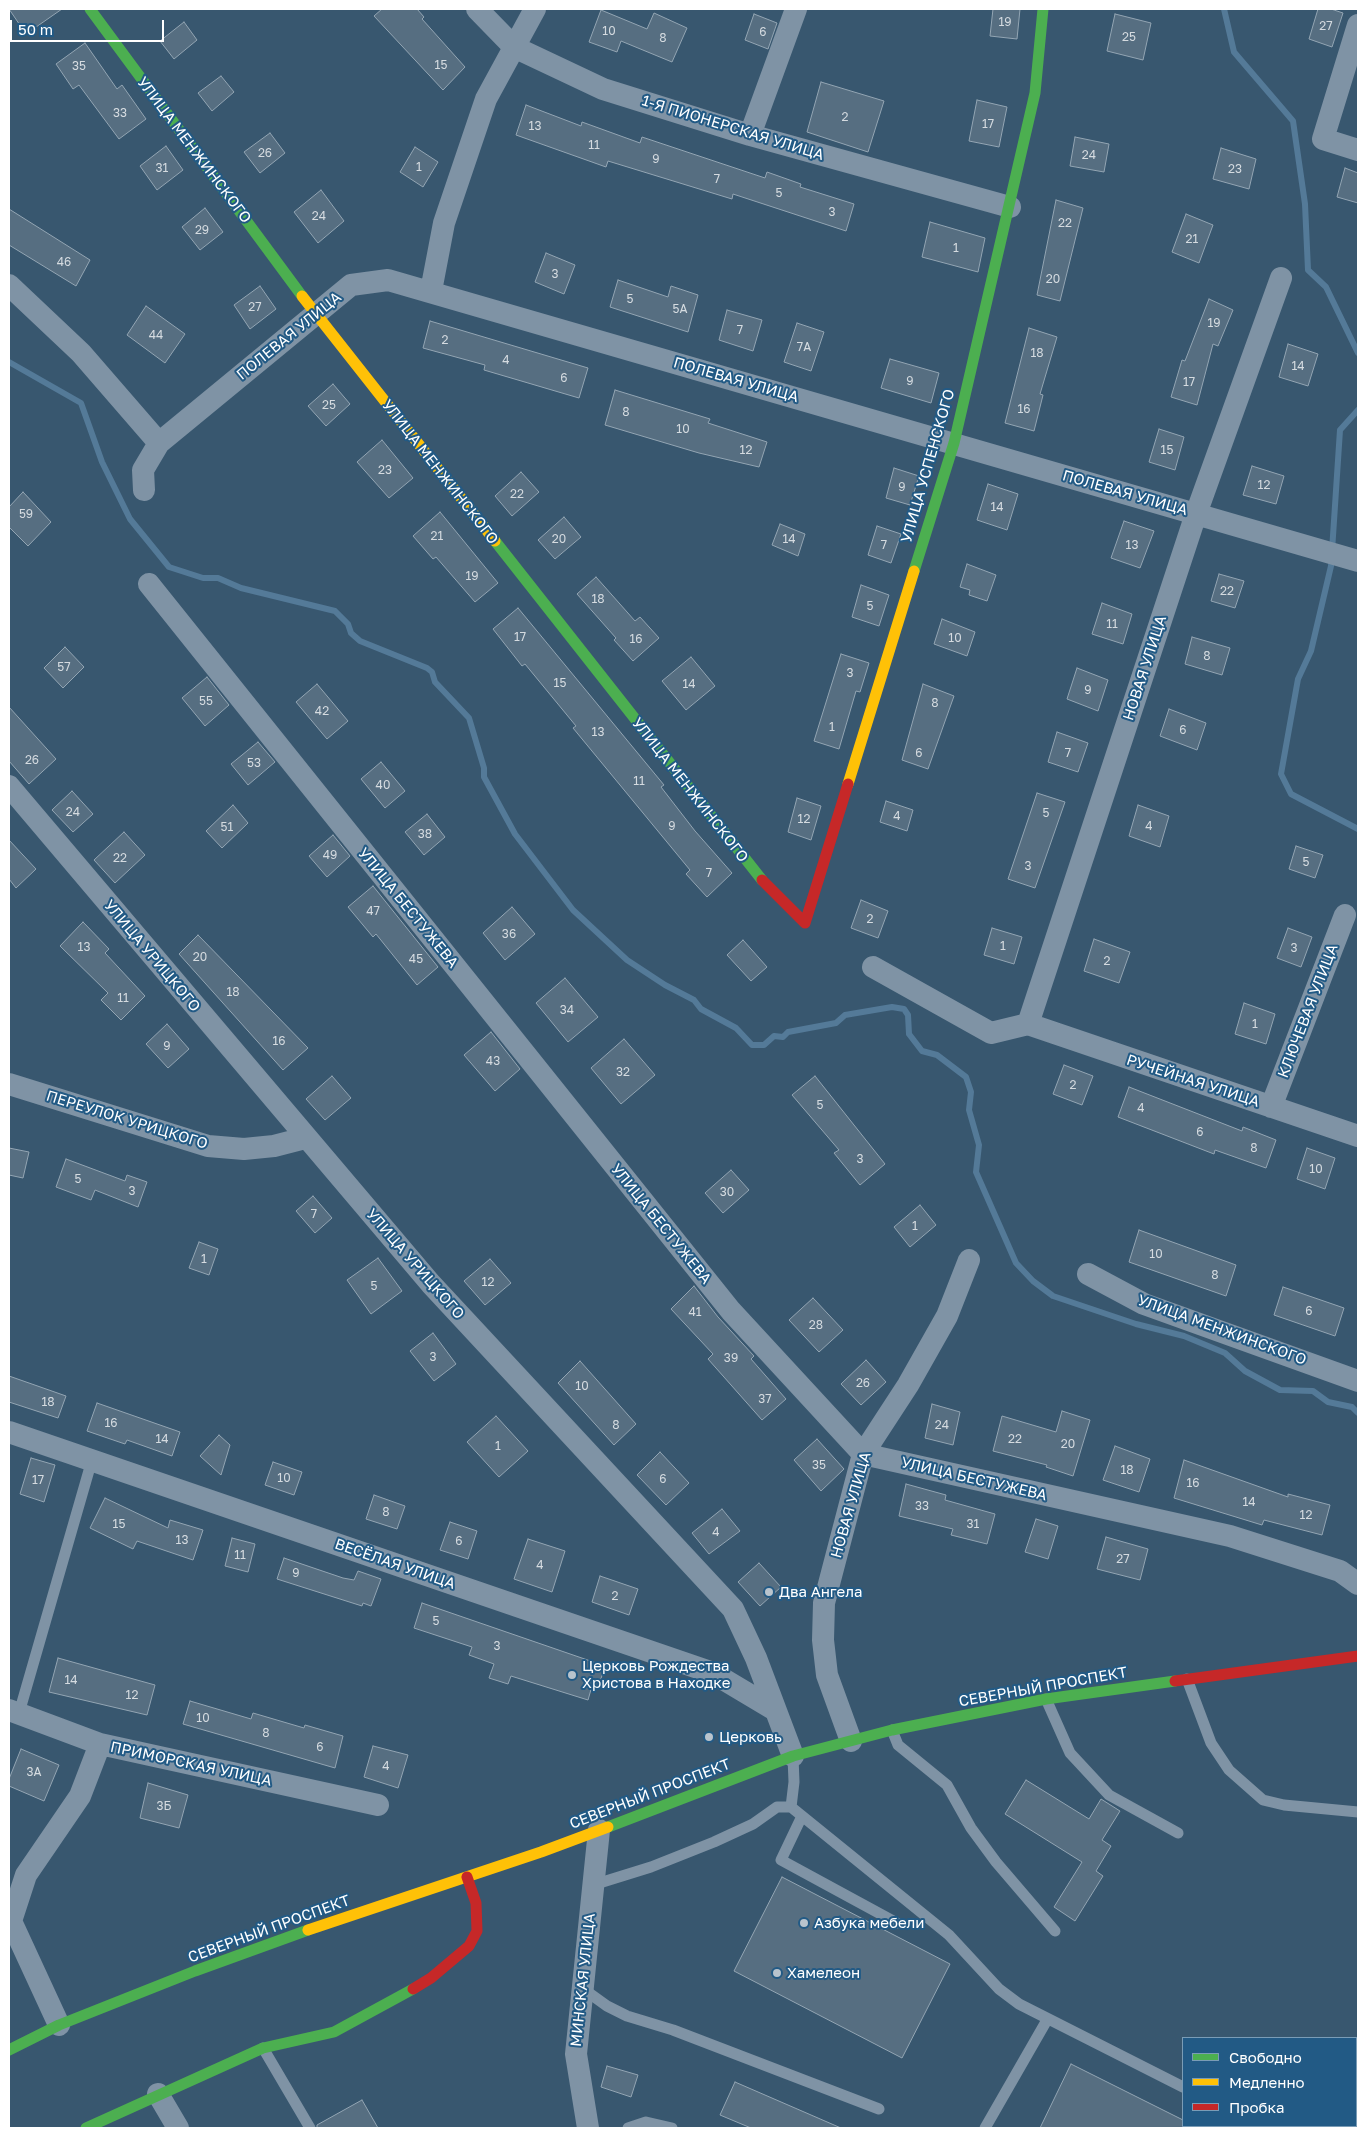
<!DOCTYPE html>
<html>
<head>
<meta charset="utf-8">
<style>
	body { margin:0 }
	#map { position:relative; width:1367px; height:2137px; overflow:hidden; background:#38576f; font-family:"Golos Text",sans-serif }
	canvas { display:block }
	.frame { position:absolute; inset:0; border:10px solid #fff; pointer-events:none }
	.legend { position:absolute; left:1182px; top:2037px; width:175px; height:90px; box-sizing:border-box; background:#225a85; border:1px solid #7a9cb6; margin:0; padding:6px 9px; list-style:none; font-size:15px; color:#fff }
	.legend li { display:flex; align-items:center; gap:10px; height:25px }
	.legend b { width:25px; border:1px solid #7a9cb6 }
	.scale { position:absolute; left:10px; top:20px; width:154px; height:22px; box-sizing:border-box; border:2px solid #fff; border-top:0; padding-left:6px; font-size:15px; line-height:18px; white-space:nowrap; color:#fff; -webkit-text-stroke:4px #225a85; paint-order:stroke }
</style>
</head>
<body>
<div id="map">
<canvas width="1367" height="2137"></canvas>
<div class="frame"></div>
<ul class="legend">
<li><b style="height:6px;background:#4caf50"></b>Свободно</li>
<li><b style="height:6px;background:#ffc107"></b>Медленно</li>
<li><b style="height:6px;background:#c62828"></b>Пробка</li>
</ul>
<div class="scale">50 m</div>
</div>
<script>
const ctx = document.querySelector('canvas').getContext('2d');
ctx.lineJoin = 'round';
const poly = rows => new Path2D(rows.map(r => 'M' + r).join(''));
function strokePath(path, color, width, dash) { ctx.strokeStyle = color; ctx.lineWidth = width; ctx.lineCap = dash ? 'butt' : 'round'; ctx.setLineDash(dash || []); ctx.stroke(path); }
function paint(path, color) { ctx.fillStyle = color; ctx.fill(path, 'evenodd'); }
function drawText(font, color, halo, rows, align = 'center') {
  ctx.font = font + ' "Golos Text",sans-serif'; ctx.lineWidth = 4; ctx.setLineDash([]); ctx.textBaseline = 'middle'; ctx.strokeStyle = halo; ctx.fillStyle = color; for (const [text, x, y, turn = 0] of rows) {
    ctx.save(); ctx.translate(x, y); ctx.rotate((+turn || 0) * Math.PI / 180); ctx.textAlign = isNaN(turn) ? turn : align; if (halo) ctx.strokeText(text, 0, 0); ctx.fillText(text, 0, 0); ctx.restore();
  }
}
const stream = poly([
	[1224,9,1234,52,1293,121,1305,204,1308,270,1326,287,1358,353],
	[9,362,81,403,102,462,130,519,169,567,203,578,218,578,241,588,335,611,348,624,351,633,360,641,427,668,432,672,435,682,469,718,484,768,484,777,515,834,573,910,627,960,665,985,694,1000,701,1009,736,1028,752,1045,764,1045,774,1036,783,1037,788,1032,836,1023,845,1015,892,1007,904,1009,908,1015,909,1034,922,1051,937,1055,966,1077,971,1092,969,1110,979,1145,976,1172,1016,1263,1033,1281,1053,1296,1136,1324,1184,1336,1225,1353,1245,1371,1280,1390,1313,1391,1328,1402,1352,1407,1358,1413],
	[1358,410,1340,430,1331,566,1311,651,1298,679,1281,774,1291,794,1358,829]
]);
const building = poly([
	[9,9,62,9,26,34,9,9],
	[382,9,417,9,424,17,422,19,465,67,443,90,374,16,382,9],
	[993,9,1020,9,1017,39,990,36,993,9],
	[1318,9,1331,9,1343,13,1332,47,1309,39,1318,9],
	[601,10,647,29,654,13,687,28,672,62,621,41,617,52,589,42,601,10],
	[754,14,777,23,768,49,745,40,754,14],
	[1115,14,1151,23,1143,60,1107,51,1115,14],
	[184,22,197,40,174,59,160,41,184,22],
	[85,43,117,89,122,85,146,119,119,139,79,85,73,89,56,64,85,43],
	[221,76,234,92,212,111,198,93,221,76],
	[821,82,884,101,868,152,807,132,821,82],
	[977,100,1007,107,999,147,969,141,977,100],
	[526,105,581,126,582,122,640,143,642,137,765,178,767,172,801,184,800,187,854,204,846,231,733,194,732,199,608,161,606,167,516,135,526,105],
	[270,133,285,153,260,173,244,152,270,133],
	[1075,137,1109,144,1104,172,1070,166,1075,137],
	[166,146,183,170,157,190,140,166,166,146],
	[415,147,438,162,423,187,400,172,415,147],
	[1221,148,1256,159,1249,189,1213,179,1221,148],
	[1345,168,1358,173,1358,203,1337,197,1345,168],
	[321,190,344,221,318,243,294,212,321,190],
	[1056,200,1083,208,1060,301,1037,295,1056,200],
	[205,208,223,232,200,250,182,227,205,208],
	[9,209,90,260,76,286,9,245,9,209],
	[1186,214,1213,225,1199,263,1172,252,1186,214],
	[930,222,985,238,978,272,922,257,930,222],
	[546,253,575,265,564,294,535,282,546,253],
	[618,280,668,297,671,286,698,295,688,332,610,307,618,280],
	[260,286,276,309,250,329,234,305,260,286],
	[1209,299,1233,310,1218,346,1213,344,1197,405,1171,397,1182,360,1185,361,1209,299],
	[146,306,185,334,165,363,127,335,146,306],
	[727,310,762,320,753,351,719,340,727,310],
	[430,321,588,368,579,398,484,370,485,365,423,348,430,321],
	[797,323,824,332,811,371,784,362,797,323],
	[1029,328,1057,337,1040,394,1043,395,1034,431,1005,423,1029,328],
	[1288,344,1318,354,1308,386,1279,377,1288,344],
	[890,359,939,373,931,403,881,388,890,359],
	[333,384,350,404,326,426,308,406,333,384],
	[615,390,710,419,708,423,767,442,759,467,699,453,605,425,615,390],
	[1159,429,1184,437,1175,470,1149,462,1159,429],
	[382,440,413,478,389,498,357,462,382,440],
	[1252,466,1284,476,1276,504,1243,495,1252,466],
	[894,468,919,476,910,505,886,498,894,468],
	[521,472,539,492,512,516,495,496,521,472],
	[988,484,1018,494,1007,530,977,520,988,484],
	[23,492,51,522,28,546,9,527,9,507,23,492],
	[440,512,498,583,475,602,436,557,433,559,413,536,440,512],
	[564,517,581,537,555,559,538,540,564,517],
	[1124,521,1154,531,1140,568,1111,558,1124,521],
	[780,524,805,534,798,556,772,545,780,524],
	[877,526,901,534,891,563,868,555,877,526],
	[967,564,996,575,987,601,969,595,970,590,960,587,967,564],
	[1219,574,1244,581,1235,608,1211,601,1219,574],
	[596,577,635,621,640,617,659,638,633,661,614,640,616,638,577,594,596,577],
	[861,585,889,595,879,626,852,617,861,585],
	[1102,603,1132,614,1123,644,1092,634,1102,603],
	[518,608,664,785,661,787,695,831,732,873,707,897,686,874,690,870,573,728,576,726,525,664,522,666,493,629,518,608],
	[942,619,975,632,967,656,934,644,942,619],
	[1192,637,1230,648,1222,675,1185,664,1192,637],
	[65,647,84,667,63,688,44,668,65,647],
	[841,654,869,663,860,692,856,691,839,749,814,741,841,654],
	[691,657,715,686,686,710,662,681,691,657],
	[1077,668,1108,680,1098,711,1067,699,1077,668],
	[207,677,229,705,205,726,182,698,207,677],
	[317,684,348,721,327,739,296,702,317,684],
	[923,684,954,696,928,769,902,760,923,684],
	[9,707,56,759,29,784,9,761,9,707],
	[1169,709,1206,723,1197,750,1160,736,1169,709],
	[1057,732,1088,743,1078,772,1048,762,1057,732],
	[258,742,275,762,248,785,231,764,258,742],
	[381,762,405,791,385,808,361,779,381,762],
	[72,791,93,814,73,832,52,810,72,791],
	[1037,793,1065,802,1035,888,1008,879,1037,793],
	[797,798,821,806,811,840,788,832,797,798],
	[886,801,913,810,907,831,880,822,886,801],
	[233,805,248,823,222,848,206,831,233,805],
	[1138,805,1169,816,1160,847,1129,836,1138,805],
	[427,814,445,837,424,855,405,832,427,814],
	[124,832,145,855,115,883,94,860,124,832],
	[333,835,350,856,327,877,309,856,333,835],
	[9,840,36,869,16,888,9,879,9,840],
	[1296,846,1323,855,1315,878,1289,869,1296,846],
	[373,886,438,967,417,985,376,934,373,937,348,907,373,886],
	[861,900,888,911,878,938,851,928,861,900],
	[512,907,535,934,505,960,483,933,512,907],
	[83,922,109,949,105,953,145,996,121,1020,101,1000,108,993,60,946,83,922],
	[992,928,1022,937,1014,964,984,955,992,928],
	[1288,928,1312,937,1301,967,1277,958,1288,928],
	[198,935,308,1048,283,1070,179,954,198,935],
	[1094,939,1130,952,1119,983,1084,971,1094,939],
	[743,940,767,967,751,981,727,955,743,940],
	[565,978,598,1017,568,1042,536,1003,565,978],
	[1244,1003,1275,1014,1266,1044,1235,1034,1244,1003],
	[167,1024,189,1049,168,1068,146,1044,167,1024],
	[491,1032,520,1069,495,1091,464,1055,491,1032],
	[624,1039,655,1075,621,1104,591,1068,624,1039],
	[1064,1065,1093,1076,1082,1105,1053,1094,1064,1065],
	[332,1076,351,1098,325,1120,306,1099,332,1076],
	[815,1076,885,1164,860,1185,834,1153,839,1150,792,1095,815,1076],
	[1129,1087,1242,1131,1243,1127,1276,1140,1266,1168,1215,1150,1214,1154,1118,1117,1129,1087],
	[9,1148,29,1152,23,1178,9,1175,9,1148],
	[1307,1148,1335,1158,1325,1189,1297,1179,1307,1148],
	[66,1159,125,1181,127,1175,147,1182,138,1207,95,1190,91,1200,56,1187,66,1159],
	[731,1170,749,1190,723,1213,705,1193,731,1170],
	[313,1196,332,1218,315,1233,296,1211,313,1196],
	[920,1205,936,1225,910,1247,894,1227,920,1205],
	[1139,1230,1236,1265,1226,1296,1129,1262,1139,1230],
	[199,1242,218,1249,209,1275,189,1268,199,1242],
	[378,1258,402,1291,371,1314,347,1280,378,1258],
	[490,1259,511,1283,485,1305,464,1281,490,1259],
	[694,1286,718,1317,754,1356,751,1359,786,1399,762,1420,708,1359,713,1354,671,1309,694,1286],
	[1283,1287,1344,1308,1335,1336,1274,1315,1283,1287],
	[813,1298,843,1330,819,1352,789,1320,813,1298],
	[433,1333,456,1364,434,1381,410,1351,433,1333],
	[866,1360,886,1382,861,1405,841,1384,866,1360],
	[580,1361,636,1424,614,1445,558,1383,580,1361],
	[9,1376,66,1396,58,1418,9,1402,9,1376],
	[97,1403,180,1432,172,1456,127,1440,125,1444,87,1431,97,1403],
	[932,1404,960,1412,953,1445,925,1438,932,1404],
	[1062,1411,1090,1420,1073,1476,1046,1467,1047,1465,993,1451,1002,1416,1056,1432,1062,1411],
	[496,1416,528,1451,499,1477,467,1442,496,1416],
	[219,1435,230,1445,221,1475,200,1456,219,1435],
	[817,1439,844,1469,821,1491,794,1460,817,1439],
	[1115,1446,1150,1459,1139,1492,1103,1480,1115,1446],
	[660,1452,689,1483,666,1505,637,1475,660,1452],
	[31,1458,55,1465,44,1502,20,1494,31,1458],
	[1184,1460,1288,1497,1288,1494,1330,1505,1322,1535,1264,1520,1262,1525,1174,1498,1184,1460],
	[273,1462,302,1472,294,1495,265,1485,273,1462],
	[906,1484,946,1495,945,1500,995,1514,987,1544,951,1535,953,1529,899,1516,906,1484],
	[374,1495,405,1506,397,1529,366,1519,374,1495],
	[105,1498,168,1528,170,1520,203,1530,193,1560,137,1541,133,1549,90,1528,105,1498],
	[722,1509,740,1531,709,1554,692,1533,722,1509],
	[1036,1519,1058,1526,1048,1559,1025,1552,1036,1519],
	[450,1522,477,1531,468,1559,440,1550,450,1522],
	[1106,1537,1148,1549,1140,1580,1097,1569,1106,1537],
	[232,1538,255,1544,248,1572,225,1566,232,1538],
	[528,1539,565,1551,552,1592,514,1579,528,1539],
	[284,1558,343,1578,354,1580,358,1571,381,1579,371,1606,363,1603,362,1606,277,1579,284,1558],
	[759,1563,781,1587,760,1606,738,1582,759,1563],
	[600,1576,638,1589,629,1615,592,1602,600,1576],
	[422,1603,605,1666,598,1688,592,1686,588,1700,511,1676,508,1684,489,1678,494,1664,469,1655,472,1647,414,1628,422,1603],
	[58,1658,155,1685,147,1715,49,1692,58,1658],
	[190,1701,251,1719,253,1713,304,1728,305,1725,343,1736,335,1768,183,1724,190,1701],
	[373,1746,408,1755,398,1788,364,1777,373,1746],
	[21,1749,59,1765,44,1801,9,1786,9,1779,21,1749],
	[1026,1780,1089,1819,1101,1799,1120,1811,1102,1840,1111,1846,1096,1871,1103,1876,1075,1921,1054,1907,1082,1862,1005,1814,1026,1780],
	[148,1783,188,1795,179,1828,140,1818,148,1783],
	[782,1877,950,1964,902,2058,734,1971,782,1877],
	[1071,2064,1183,2120,1183,2126,1196,2126,1201,2128,1040,2128,1071,2064],
	[607,2066,638,2075,631,2097,601,2087,607,2066],
	[735,2082,841,2128,751,2128,720,2115,735,2082],
	[362,2100,378,2128,317,2128,317,2125,362,2100]
]);
const lane = poly([
	[1187,1679,1211,1743,1229,1770,1263,1800,1284,1805,1358,1812],
	[1046,1699,1070,1753,1109,1795,1178,1833],
	[19,1713,92,1460],
	[892,1730,898,1745,947,1785,971,1828,996,1862,1055,1931],
	[791,1807,794,1782,793,1757],
	[802,1816,781,1860,897,1923],
	[593,1885,651,1867,714,1842,753,1824,777,1807,791,1807,949,1935,999,1989,1019,2004,1183,2087],
	[582,1988,607,2006,627,2016,673,2030,879,2109],
	[263,2048,310,2128],
	[1255,2126,1257,2128],
	[628,2128,646,2122,672,2128],
	[985,2128,1047,2020]
]);
const street = poly([
	[477,9,514,47,603,89,750,135,1010,207],
	[1358,25,1323,139,1358,150],
	[750,135,796,9],
	[9,285,81,353,159,443,143,470,144,490],
	[431,291,444,223,486,99,535,9],
	[159,443,351,285,388,280,1358,561],
	[149,584,731,1311,863,1454,1230,1536,1340,1571,1358,1584],
	[9,786,431,1284,733,1609,756,1658,793,1756],
	[873,967,991,1033,1028,1024],
	[1028,1024,1196,514,1281,278],
	[1028,1024,1358,1136],
	[9,1084,208,1146,244,1149,274,1146,305,1138],
	[1271,1107,1345,915],
	[1088,1274,1144,1304,1358,1381],
	[9,1432,713,1673,775,1710],
	[9,1710,100,1744,378,1805],
	[851,1741,827,1675,823,1640,824,1603,863,1454,908,1385,947,1316,969,1260],
	[59,2025,11,1921,26,1875,80,1796,100,1744],
	[158,2094,178,2128],
	[588,2128,576,2054,599,1830]
]);
const fast = poly([
	[90,9,302,296],
	[495,541,762,880],
	[914,571,954,443,1035,93,1043,9],
	[608,1827,793,1756,892,1730,1046,1699,1175,1681],
	[9,2050,59,2025,195,1971,308,1930],
	[86,2128,263,2048,334,2032,413,1989]
]);
const slow = poly([
	[302,296,495,541],
	[848,784,914,571],
	[308,1930,541,1852,608,1827]
]);
const jam = poly([
	[762,880,805,923,848,784],
	[1175,1681,1358,1656],
	[413,1989,431,1978,469,1946,477,1931,476,1903,467,1877]
]);
const markers = [
	[769,1592,5,"#b9c4cd"],
	[572,1675,5,"#b9c4cd"],
	[709,1737,5,"#b9c4cd"],
	[804,1923,5,"#b9c4cd"],
	[777,1973,5,"#b9c4cd"]
];
const numberNames = [
	["19",1005,22],
	["27",1326,26],
	["10",609,31],
	["6",763,32],
	["25",1129,37],
	["8",663,38],
	["15",441,65],
	["35",79,66],
	["33",120,113],
	["2",845,117],
	["17",988,124],
	["13",535,126],
	["11",594,145],
	["26",265,153],
	["24",1089,155],
	["9",656,159],
	["1",419,167],
	["31",162,168],
	["23",1235,169],
	["7",717,179],
	["5",779,193],
	["3",832,212],
	["24",319,216],
	["22",1065,223],
	["29",202,230],
	["21",1192,239],
	["1",956,248],
	["46",64,262],
	["3",555,274],
	["20",1053,279],
	["5",630,299],
	["27",255,307],
	["5А",680,309],
	["19",1214,323],
	["7",740,330],
	["44",156,335],
	["2",445,340],
	["7А",804,347],
	["18",1037,353],
	["4",506,360],
	["14",1298,366],
	["6",564,378],
	["9",910,381],
	["17",1189,382],
	["25",329,405],
	["16",1024,409],
	["8",626,412],
	["10",683,429],
	["12",746,450],
	["15",1167,450],
	["23",385,470],
	["12",1264,485],
	["9",902,487],
	["22",517,494],
	["14",997,507],
	["59",26,514],
	["21",437,536],
	["20",559,539],
	["14",789,539],
	["7",884,545],
	["13",1132,545],
	["19",472,576],
	["22",1227,591],
	["18",598,599],
	["5",870,606],
	["11",1112,624],
	["17",520,637],
	["10",955,638],
	["16",636,639],
	["8",1207,656],
	["57",64,667],
	["3",850,673],
	["15",560,683],
	["14",689,684],
	["9",1088,690],
	["55",206,701],
	["8",935,703],
	["42",322,711],
	["1",832,727],
	["6",1183,730],
	["13",598,732],
	["6",919,753],
	["7",1068,753],
	["26",32,760],
	["53",254,763],
	["11",639,781],
	["40",383,785],
	["24",73,812],
	["5",1046,813],
	["4",897,816],
	["12",804,819],
	["9",672,826],
	["4",1149,826],
	["51",227,827],
	["38",425,834],
	["49",330,855],
	["22",120,858],
	["5",1306,862],
	["3",1028,866],
	["7",709,873],
	["47",373,911],
	["2",870,919],
	["36",509,934],
	["1",1003,946],
	["13",84,947],
	["3",1294,948],
	["20",200,957],
	["45",416,959],
	["2",1107,961],
	["18",233,992],
	["11",123,998],
	["34",567,1010],
	["1",1255,1024],
	["16",279,1041],
	["9",167,1046],
	["43",493,1061],
	["32",623,1072],
	["2",1073,1085],
	["5",820,1105],
	["4",1141,1108],
	["6",1200,1132],
	["8",1254,1148],
	["3",860,1159],
	["10",1316,1169],
	["5",78,1179],
	["3",132,1191],
	["30",727,1192],
	["7",314,1214],
	["1",915,1226],
	["10",1156,1254],
	["1",204,1259],
	["8",1215,1275],
	["12",488,1282],
	["5",374,1286],
	["6",1309,1311],
	["41",695,1312],
	["28",816,1325],
	["3",433,1357],
	["39",731,1358],
	["26",863,1383],
	["10",582,1386],
	["37",765,1399],
	["18",48,1402],
	["16",111,1423],
	["8",616,1425],
	["24",942,1425],
	["14",162,1439],
	["22",1015,1439],
	["20",1068,1444],
	["1",498,1446],
	["35",819,1465],
	["18",1127,1470],
	["10",284,1478],
	["6",663,1479],
	["17",38,1480],
	["16",1193,1483],
	["14",1249,1502],
	["33",922,1506],
	["8",386,1512],
	["12",1306,1515],
	["15",119,1524],
	["31",973,1524],
	["4",716,1532],
	["13",182,1540],
	["6",459,1541],
	["11",240,1555],
	["27",1123,1559],
	["4",540,1565],
	["9",296,1573],
	["2",615,1596],
	["5",436,1621],
	["3",497,1646],
	["14",71,1680],
	["12",132,1695],
	["10",203,1718],
	["8",266,1733],
	["6",320,1747],
	["4",386,1766],
	["3А",34,1772],
	["3Б",164,1806]
];
const streetNames = [
	["1-Я ПИОНЕРСКАЯ УЛИЦА",733,128,17],
	["УЛИЦА МЕНЖИНСКОГО",194,150,53],
	["ПОЛЕВАЯ УЛИЦА",289,336,-39],
	["ПОЛЕВАЯ УЛИЦА",736,380,16],
	["УЛИЦА УСПЕНСКОГО",928,466,-74],
	["УЛИЦА МЕНЖИНСКОГО",440,472,52],
	["ПОЛЕВАЯ УЛИЦА",1125,493,16],
	["НОВАЯ УЛИЦА",1145,668,-72],
	["УЛИЦА МЕНЖИНСКОГО",690,790,52],
	["УЛИЦА БЕСТУЖЕВА",408,908,51],
	["УЛИЦА УРИЦКОГО",152,956,50],
	["КЛЮЧЕВАЯ УЛИЦА",1308,1011,-69],
	["РУЧЕЙНАЯ УЛИЦА",1193,1081,18],
	["ПЕРЕУЛОК УРИЦКОГО",127,1120,17],
	["УЛИЦА БЕСТУЖЕВА",661,1224,51],
	["УЛИЦА УРИЦКОГО",415,1264,49],
	["УЛИЦА МЕНЖИНСКОГО",1222,1330,20],
	["УЛИЦА БЕСТУЖЕВА",974,1479,13],
	["НОВАЯ УЛИЦА",851,1505,-74],
	["ВЕСЁЛАЯ УЛИЦА",395,1564,19],
	["СЕВЕРНЫЙ ПРОСПЕКТ",1043,1687,-10],
	["ПРИМОРСКАЯ УЛИЦА",191,1764,12],
	["СЕВЕРНЫЙ ПРОСПЕКТ",650,1794,-21],
	["СЕВЕРНЫЙ ПРОСПЕКТ",269,1929,-20],
	["МИНСКАЯ УЛИЦА",583,1980,-84]
];
const poiNames = [
	["Два Ангела",779,1592],
	["Церковь Рождества",582,1666],
	["Христова в Находке",582,1683],
	["Церковь",719,1737],
	["Азбука мебели",814,1923],
	["Хамелеон",787,1973]
];
strokePath(stream, '#547a98', 6);
paint(building, '#566e81');
strokePath(building, '#93a5b3', 1);
strokePath(lane, '#7f93a5', 11);
strokePath(street, '#7f93a5', 22);
strokePath(fast, '#4caf50', 11);
strokePath(slow, '#ffc107', 11);
strokePath(jam, '#c62828', 11);
for (const [x, y, r, color] of markers) { const dot = new Path2D(); dot.arc(x, y, r, 0, 2 * Math.PI); ctx.fillStyle = color; ctx.fill(dot); strokePath(dot, '#225a85', 2); }
drawText('12px', '#d5dbe0', null, numberNames);
drawText('15px', '#fff', '#225a85', streetNames);
drawText('15px', '#fff', '#225a85', poiNames, 'left');
</script>
</body>
</html>
